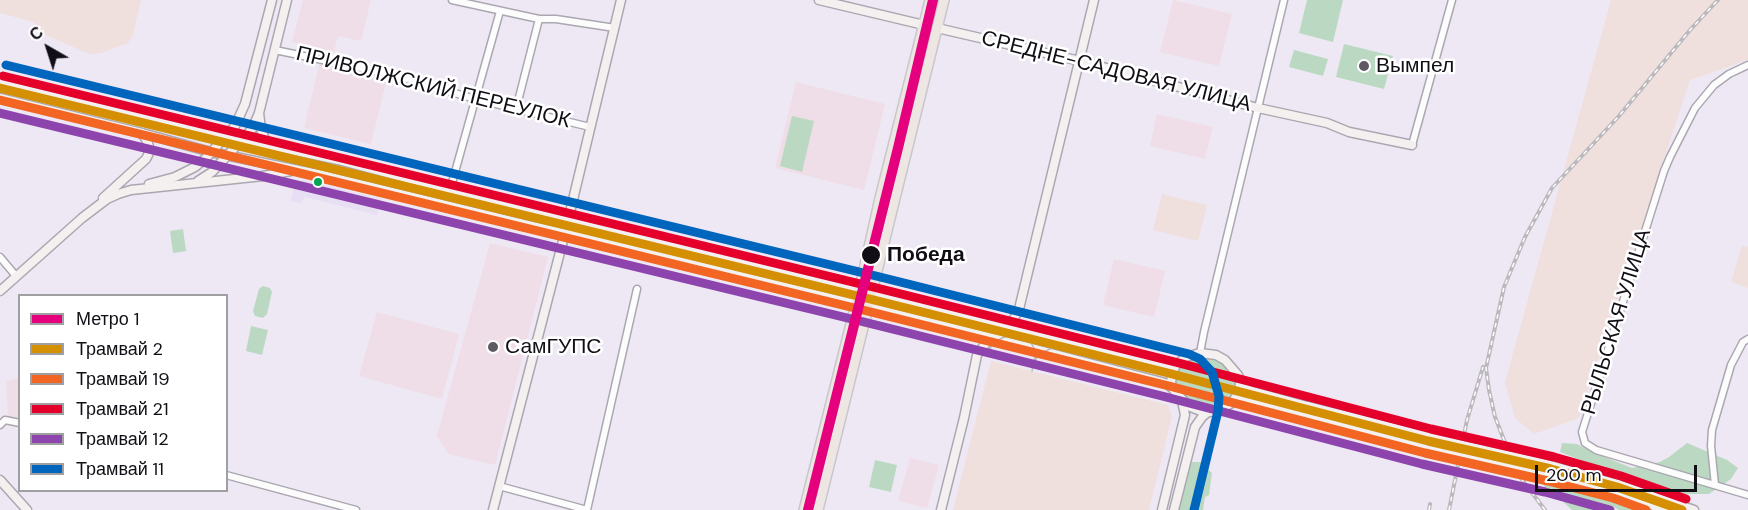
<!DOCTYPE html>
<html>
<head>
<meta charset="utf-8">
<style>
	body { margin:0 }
	#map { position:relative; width:1748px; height:510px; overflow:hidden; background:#eee8f4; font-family:"DM Sans",sans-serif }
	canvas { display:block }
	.legend { position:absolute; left:18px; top:294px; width:210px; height:198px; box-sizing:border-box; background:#fff; border:2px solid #a09fa1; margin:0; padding:8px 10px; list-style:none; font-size:18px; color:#110e15 }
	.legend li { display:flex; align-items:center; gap:12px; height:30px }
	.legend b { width:30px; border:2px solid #a09fa1 }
	.north { position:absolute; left:18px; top:18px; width:60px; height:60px; -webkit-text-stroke:4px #fff; paint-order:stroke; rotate:321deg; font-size:16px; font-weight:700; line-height:24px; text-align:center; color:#110e15 }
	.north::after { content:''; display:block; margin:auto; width:21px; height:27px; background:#110e15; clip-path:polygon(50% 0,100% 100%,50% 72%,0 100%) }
	.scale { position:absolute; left:1535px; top:465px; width:162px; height:27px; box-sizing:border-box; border:3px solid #110e15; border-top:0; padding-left:8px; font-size:18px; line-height:21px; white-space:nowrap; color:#110e15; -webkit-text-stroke:4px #fff; paint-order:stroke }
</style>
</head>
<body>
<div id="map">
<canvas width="1748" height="510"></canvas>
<ul class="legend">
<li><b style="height:8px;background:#e5007d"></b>Метро 1</li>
<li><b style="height:8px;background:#d48f03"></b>Трамвай 2</li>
<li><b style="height:8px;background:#f26522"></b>Трамвай 19</li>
<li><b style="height:8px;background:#e4002b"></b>Трамвай 21</li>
<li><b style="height:8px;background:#8e44ad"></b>Трамвай 12</li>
<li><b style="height:8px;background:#0065bd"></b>Трамвай 11</li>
</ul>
<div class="north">С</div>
<div class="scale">200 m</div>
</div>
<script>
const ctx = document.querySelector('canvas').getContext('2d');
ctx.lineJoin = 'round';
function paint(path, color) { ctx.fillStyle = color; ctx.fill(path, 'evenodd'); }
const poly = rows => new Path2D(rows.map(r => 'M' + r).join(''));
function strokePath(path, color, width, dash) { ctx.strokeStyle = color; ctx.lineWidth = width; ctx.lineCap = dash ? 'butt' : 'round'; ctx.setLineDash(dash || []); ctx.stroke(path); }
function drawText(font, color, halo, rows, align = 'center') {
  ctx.font = font + ' "DM Sans",sans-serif'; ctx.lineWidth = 5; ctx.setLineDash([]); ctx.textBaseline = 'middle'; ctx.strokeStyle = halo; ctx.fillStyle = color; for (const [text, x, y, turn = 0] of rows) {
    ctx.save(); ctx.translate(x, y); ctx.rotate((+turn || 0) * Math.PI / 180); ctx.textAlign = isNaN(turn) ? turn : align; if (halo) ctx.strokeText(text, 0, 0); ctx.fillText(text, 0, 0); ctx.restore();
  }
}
const built = poly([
	[304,180,381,199,377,215,304,197,302,204,291,201,294,185]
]);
const industrial = poly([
	[0,0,141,0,133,35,128,43,101,53,89,54,39,32,34,22,0,13],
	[1611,0,1748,0,1748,60,1690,80,1579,418,1534,434,1515,418,1505,382],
	[1162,194,1207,205,1198,241,1153,230],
	[1742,245,1748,247,1748,288,1731,282],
	[991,361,1168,405,1172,416,1149,510,953,510]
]);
const education = poly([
	[303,0,371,0,361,41,338,36,334,52,292,42],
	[1173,0,1232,14,1219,66,1160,52],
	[320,62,387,78,371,144,304,128],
	[796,82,885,104,864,190,775,168],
	[1157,114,1213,127,1205,159,1150,146],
	[490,243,548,257,495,465,448,454,437,436],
	[1114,259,1165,271,1154,317,1103,305],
	[377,312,459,334,442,399,359,376],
	[19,378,19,420,8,418,6,381],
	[910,458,939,465,927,508,898,501]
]);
const green = poly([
	[1307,0,1343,0,1333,42,1299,33],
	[926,35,929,36,874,259,873,260,872,258],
	[1344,44,1393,56,1384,89,1336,77],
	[1294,50,1328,59,1323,76,1289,67],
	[792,116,814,121,802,172,780,166],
	[183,229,186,251,173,253,170,231],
	[263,286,270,288,272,292,267,314,263,318,255,316,253,311,259,289],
	[251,326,268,330,262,355,246,351],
	[851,338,855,339,814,510,810,510],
	[1202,357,1214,359,1225,365,1235,379,1237,384,1236,392,1229,400,1218,406,1206,407,1194,404,1184,397,1177,388,1176,380,1180,367,1189,360],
	[1562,443,1577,444,1592,452,1632,468,1660,462,1669,457,1687,443,1727,460,1738,468,1731,479,1709,494,1683,494,1614,473,1560,452],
	[875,460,897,465,891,492,869,487],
	[1190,462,1200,462,1212,473,1209,495,1205,497,1203,510,1177,510],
	[1540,478,1609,492,1658,510,1619,510,1612,506,1611,510,1572,510,1559,498,1547,491]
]);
const street = poly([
	[452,0,539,19,556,19,615,28],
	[275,50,390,74,475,99,590,127],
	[1748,65,1729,74,1714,85,1695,108,1670,157,1664,171,1582,432,1585,443,1596,450,1748,495],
	[516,109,539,19],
	[1412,145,1452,0],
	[450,190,500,11],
	[0,257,16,276],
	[1200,353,1204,332,1284,0],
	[0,425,5,420,20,423],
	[226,475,356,510],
	[1715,485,1711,446,1712,430,1731,365,1743,342,1748,339],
	[499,486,587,510,637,289]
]);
const secondary = poly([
	[819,0,924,25],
	[937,28,1080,61,1258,108,1327,123,1349,132,1412,145],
	[0,81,205,132,338,160,450,190,830,283,871,292,1143,360,1164,365,1176,365],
	[0,98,142,133,211,152,318,174,532,226,586,238,962,330,1158,381,1168,384,1173,389],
	[259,113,261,129,267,145],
	[198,181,212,172,252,129,259,113,287,0],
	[149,184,175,177,195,167,206,158,235,126,245,104,272,0],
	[103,198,146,159,150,151,148,143,142,133],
	[0,291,82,218,107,199,118,194,131,190,263,176,291,171],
	[1200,353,1216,355,1225,360,1238,375,1240,381,1239,392,1232,403,1214,412,1201,411,1188,406,1173,389,1171,384,1172,374,1176,365,1186,357,1200,353],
	[1240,381,1249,390,1307,406],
	[1232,403,1243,400,1305,415],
	[0,480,27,510],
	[1618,484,1694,510],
	[1616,492,1665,510],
	[493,510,565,233,621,0],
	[941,510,964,418,977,355,986,343,1010,326,1019,309,1094,0],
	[1162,510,1185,415,1182,401],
	[1174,510,1195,427,1202,417,1208,412]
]);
const primary = poly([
	[804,510,858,296,880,198,930,0],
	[818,510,944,0]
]);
const tram = poly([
	[1029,339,1036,352,1032,371],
	[986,354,994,343,1002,338,1008,336],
	[1035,360,1040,354,1052,348]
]);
const rail = poly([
	[1429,510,1430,504],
	[1449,510,1467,420,1483,367],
	[1545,510,1517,473,1495,417,1489,390,1486,368,1504,287,1525,237,1552,188,1619,116,1690,30,1718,0]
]);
const secondaryBridge = poly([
	[1307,406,1467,446,1543,463,1618,484],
	[1305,415,1616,492]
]);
const tram1 = poly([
	[0,88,870,299,1172,374,1428,441,1551,469,1617,487,1682,510]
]);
const tram2 = poly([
	[0,100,867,311,1169,386,1425,453,1548,481,1613,498,1646,510]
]);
const tram3 = poly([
	[3,76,873,287,1175,362,1431,429,1554,457,1621,476,1686,499]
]);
const tram4 = poly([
	[0,113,864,322,1166,397,1422,464,1545,492,1610,510]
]);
const tram5 = poly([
	[6,65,876,276,1189,354,1200,359,1212,372,1219,396,1218,411,1194,510]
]);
const metro1 = poly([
	[808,510,898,148,933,0]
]);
const markers = [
	[1364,66,6,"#5e5a63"],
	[318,182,5,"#00a651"],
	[871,255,10,"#110e15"],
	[493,347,6,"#5e5a63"]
];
const poiNames = [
	["Вымпел",1376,66],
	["СамГУПС",505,347]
];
const streetNames = [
	["СРЕДНЕ-САДОВАЯ УЛИЦА",1116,72,14],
	["ПРИВОЛЖСКИЙ ПЕРЕУЛОК",433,88,14],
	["РЫЛЬСКАЯ УЛИЦА",1617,322,-73]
];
const stopNames = [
	["Победа",887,255]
];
paint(built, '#e8dff4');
paint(industrial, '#efe0de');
paint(education, '#efdee7');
paint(green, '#bbd9c2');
strokePath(street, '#aba7b0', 9);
strokePath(secondary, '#aba7b0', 11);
strokePath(primary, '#c9c7cc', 12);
strokePath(street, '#fcfcfd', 6);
strokePath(secondary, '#f5f0f0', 8);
strokePath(primary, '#ede6e2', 9);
strokePath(tram, '#bbb9bd', 1.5);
strokePath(rail, '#bbb9bd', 4);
strokePath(rail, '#fff', 1.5, [4.5]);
strokePath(secondaryBridge, '#aba7b0', 11, []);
strokePath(secondaryBridge, '#f5f0f0', 8);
strokePath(tram1, '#d48f03', 9);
strokePath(tram2, '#f26522', 9);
strokePath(tram3, '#e4002b', 9);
strokePath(tram4, '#8e44ad', 9);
strokePath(tram5, '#0065bd', 9);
strokePath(metro1, '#e5007d', 10);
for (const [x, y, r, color] of markers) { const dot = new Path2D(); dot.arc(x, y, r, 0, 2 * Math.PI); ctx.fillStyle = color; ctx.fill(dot); strokePath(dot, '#fff', 2); }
drawText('21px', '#110e15', '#fff', poiNames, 'left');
drawText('21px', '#110e15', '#fff', streetNames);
drawText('bold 21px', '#110e15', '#fff', stopNames, 'left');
</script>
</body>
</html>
